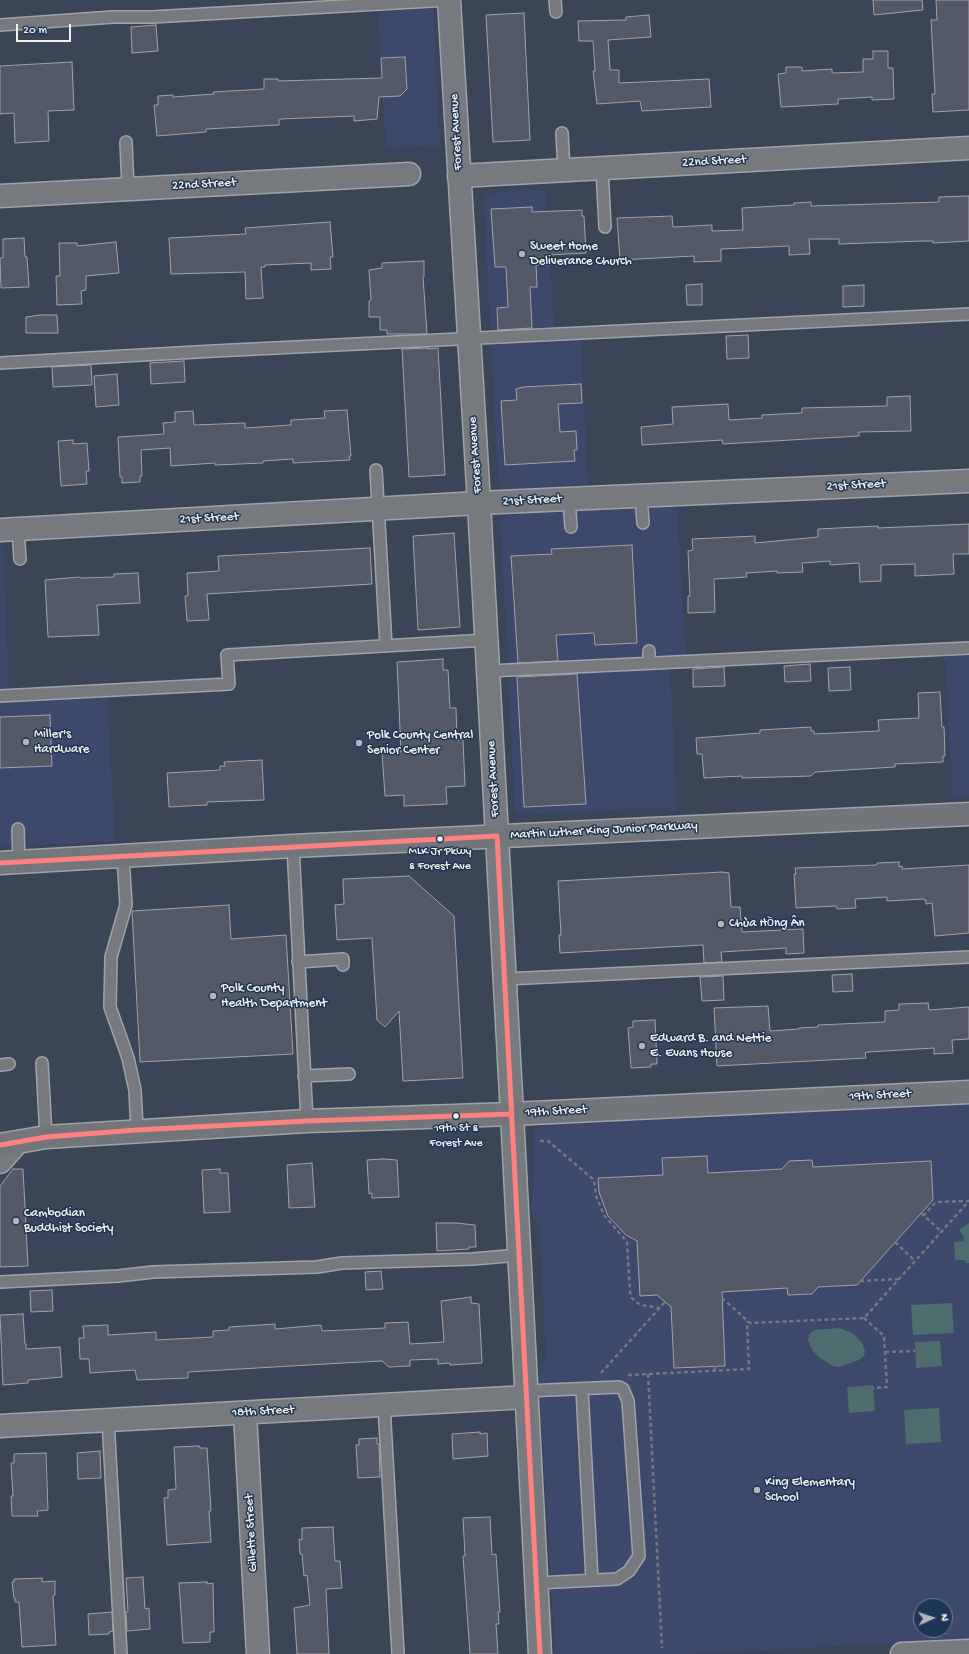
<!DOCTYPE html>
<html>
<head>
<meta charset="utf-8">
<style>
	body { margin:0 }
	#map { position:relative; width:969px; height:1654px; overflow:hidden; background:#3b4558; font-family:"Gochi Hand",sans-serif }
	canvas { display:block }
	.north { position:absolute; left:913px; top:1598px; width:40px; height:40px; box-sizing:border-box; background:#1d3557; border:1px solid #738091; border-radius:50%; rotate:87deg; font-size:11px; font-weight:700; line-height:16px; text-align:center; color:#f4f1e8 }
	.north::after { content:''; display:block; margin:auto; width:14px; height:18px; background:#b3b5b6; clip-path:polygon(50% 0,100% 100%,50% 72%,0 100%) }
	.scale { position:absolute; left:16px; top:24px; width:55px; height:18px; box-sizing:border-box; border:2px solid #f4f1e8; border-top:0; padding-left:5px; font-size:12px; line-height:14px; white-space:nowrap; color:#f4f1e8; -webkit-text-stroke:3px #1d3557; paint-order:stroke }
</style>
</head>
<body>
<div id="map">
<canvas width="969" height="1654"></canvas>
<div class="north">N</div>
<div class="scale">20 m</div>
</div>
<script>
const ctx = document.querySelector('canvas').getContext('2d');
ctx.lineJoin = 'round';
function paint(path, color) { ctx.fillStyle = color; ctx.fill(path, 'evenodd'); }
const poly = rows => new Path2D(rows.map(r => 'M' + r).join(''));
function strokePath(path, color, width, dash) { ctx.strokeStyle = color; ctx.lineWidth = width; ctx.lineCap = dash ? 'butt' : 'round'; ctx.setLineDash(dash || []); ctx.stroke(path); }
function drawText(font, color, halo, rows, align = 'center') {
  ctx.font = font + ' "Gochi Hand",sans-serif'; ctx.lineWidth = 3; ctx.setLineDash([]); ctx.textBaseline = 'middle'; ctx.strokeStyle = halo; ctx.fillStyle = color; for (const [text, x, y, turn = 0] of rows) {
    ctx.save(); ctx.translate(x, y); ctx.rotate((+turn || 0) * Math.PI / 180); ctx.textAlign = isNaN(turn) ? turn : align; if (halo) ctx.strokeText(text, 0, 0); ctx.fillText(text, 0, 0); ctx.restore();
  }
}
const built = poly([
	[433,8,440,145,386,148,378,12],
	[546,190,554,331,505,333,493,330,490,328,484,203,485,199,487,196,494,192],
	[581,337,588,487,506,490,501,488,498,479,491,345,492,344,498,343],
	[677,505,686,656,555,660,515,663,511,663,508,661,500,525,503,518,509,515],
	[0,546,3,546,9,691,0,691],
	[969,653,969,797,953,798,945,655],
	[670,667,677,812,670,811,663,807,526,815,518,814,515,808,508,680,511,676,528,673],
	[107,695,115,841,0,847,0,703],
	[969,1103,969,1639,689,1654,555,1654,539,1374,540,1368,545,1361,546,1357,539,1224,533,1217,532,1213,534,1132,536,1129,543,1126],
	[921,1606,945,1606,945,1630,921,1630]
]);
const green = poly([
	[969,1223,969,1263,966,1263,965,1260,955,1260,954,1242,964,1241,964,1237,959,1230],
	[952,1303,954,1333,913,1335,911,1305],
	[840,1328,854,1334,862,1343,865,1351,864,1356,859,1360,839,1367,833,1366,820,1358,812,1350,808,1340,809,1335,814,1330],
	[940,1341,942,1366,916,1368,915,1342],
	[873,1385,875,1411,849,1413,847,1387],
	[939,1408,941,1442,906,1444,904,1410]
]);
const building = poly([
	[873,0,922,0,923,10,874,15,873,0],
	[936,0,969,0,969,110,933,112,932,94,935,94,931,20,937,20,936,0],
	[524,13,530,140,493,142,486,15,524,13],
	[649,15,651,37,608,40,610,70,619,70,619,83,709,79,711,107,642,111,640,101,597,104,593,71,595,71,593,41,579,41,578,21,626,20,626,17,649,15],
	[156,25,158,51,132,53,131,27,156,25],
	[873,51,888,51,888,68,893,68,894,99,872,100,872,97,838,99,838,104,781,107,778,74,786,73,786,67,802,67,802,71,832,69,832,73,863,72,863,59,873,59,873,51],
	[405,57,407,89,400,96,379,97,377,119,354,121,354,116,281,119,279,120,279,125,206,129,206,132,157,136,154,105,158,105,158,96,173,95,173,97,214,94,213,92,264,89,264,79,278,79,278,81,382,78,381,58,405,57],
	[72,62,74,110,48,111,49,141,15,143,14,113,0,114,0,66,72,62],
	[969,196,969,241,933,243,933,241,923,241,839,244,839,239,809,239,810,254,789,255,789,246,721,249,721,261,694,262,694,256,620,260,617,218,672,216,673,227,712,225,712,231,743,230,742,208,794,205,794,203,811,202,811,206,939,202,939,197,969,196],
	[532,207,532,212,582,210,582,216,584,216,586,253,549,255,550,265,536,265,537,287,530,287,532,328,498,330,497,308,508,307,506,267,495,267,491,209,532,207],
	[330,222,333,257,330,257,331,269,311,270,311,263,265,265,265,267,261,267,263,298,246,299,245,272,171,274,169,238,246,234,245,228,330,222],
	[24,238,25,257,27,257,29,287,1,288,0,258,3,258,3,239,24,238],
	[116,242,119,273,86,276,86,290,81,291,82,304,57,305,56,276,60,276,59,243,77,243,77,246,116,242],
	[424,261,424,277,423,277,427,334,387,334,387,330,380,330,380,317,369,317,369,301,371,300,369,270,382,268,382,263,424,261],
	[702,284,702,305,687,305,686,285,702,284],
	[864,285,864,306,843,307,843,286,864,285],
	[40,315,57,315,58,333,26,333,26,317,40,315],
	[748,335,749,358,727,359,726,336,748,335],
	[428,348,428,349,438,348,445,475,409,477,402,349,428,348],
	[184,361,185,382,151,384,150,363,184,361],
	[91,365,92,385,53,387,52,367,91,365],
	[117,374,119,405,96,407,94,376,117,374],
	[581,384,582,403,558,404,560,432,576,431,577,450,574,450,575,461,505,465,501,401,517,400,516,389,523,387,581,384],
	[910,396,911,431,859,432,859,436,723,444,722,440,642,445,641,427,673,424,672,407,728,404,729,420,762,418,762,415,802,413,802,408,887,406,887,397,910,396],
	[347,410,351,456,349,456,350,460,293,463,293,459,263,461,263,463,215,465,215,463,171,466,170,448,141,450,142,476,140,476,140,482,122,483,122,477,120,477,118,437,164,434,163,423,175,422,175,412,193,411,194,425,245,423,245,428,291,425,291,420,325,418,324,411,347,410],
	[73,440,73,444,87,443,89,471,86,471,87,484,61,486,58,441,73,440],
	[969,524,969,554,953,554,954,574,915,576,915,564,881,565,881,581,860,582,859,563,830,565,830,561,802,563,803,572,777,573,777,571,746,573,747,577,714,579,715,612,688,613,688,596,690,596,688,551,693,550,692,539,755,536,755,543,818,537,818,529,878,526,878,528,969,524],
	[454,533,460,627,418,630,413,536,454,533],
	[632,545,637,643,595,645,594,633,556,635,558,661,518,663,511,556,552,554,551,549,632,545],
	[370,548,372,584,207,594,209,620,187,621,185,596,188,596,187,573,219,571,218,556,370,548],
	[138,573,140,603,97,605,99,635,48,637,45,580,79,577,80,578,114,577,114,574,138,573],
	[443,659,443,670,448,670,450,708,456,708,457,740,463,740,465,786,446,787,447,804,404,806,404,795,385,796,382,753,401,752,397,662,443,659],
	[810,664,811,681,785,682,784,666,810,664],
	[724,667,725,686,693,687,693,669,724,667],
	[850,667,851,690,829,691,828,668,850,667],
	[577,674,586,804,524,807,517,677,577,674],
	[940,692,942,727,944,727,945,756,943,756,943,762,895,764,895,767,815,772,811,776,742,778,742,776,704,778,702,754,697,754,696,738,760,733,760,730,811,727,811,731,814,731,814,734,879,731,878,720,919,718,918,693,940,692],
	[50,715,52,766,0,768,0,717,50,715],
	[262,760,264,800,207,802,207,805,169,807,167,773,220,770,220,766,225,766,224,762,262,760],
	[899,862,899,867,902,866,902,869,969,865,969,933,935,936,932,903,926,904,926,900,924,900,924,899,887,901,887,897,855,899,856,908,837,909,836,906,796,908,794,874,796,874,795,868,877,865,877,863,899,862],
	[722,872,729,873,731,907,740,907,742,932,803,929,804,953,786,954,786,948,721,952,722,962,704,963,703,945,560,953,559,935,561,935,558,881,722,872],
	[409,876,454,916,463,1078,403,1081,399,1011,385,1027,377,1020,372,938,337,940,335,905,344,904,343,879,409,876],
	[229,905,231,939,286,935,293,1054,140,1062,132,911,229,905],
	[852,974,853,991,833,992,832,975,852,974],
	[723,976,724,1000,702,1001,700,977,723,976],
	[928,1003,929,1010,969,1007,969,1039,952,1040,953,1053,934,1054,934,1048,868,1052,865,1053,866,1058,717,1066,714,1008,768,1006,770,1031,799,1029,799,1028,818,1027,818,1025,885,1022,885,1011,899,1010,899,1004,928,1003],
	[655,1020,657,1064,651,1064,651,1067,631,1068,628,1028,633,1027,633,1021,655,1020],
	[707,1156,708,1173,782,1169,789,1161,812,1160,813,1167,931,1161,933,1200,857,1285,818,1287,812,1294,788,1295,787,1288,722,1292,725,1366,674,1368,671,1307,657,1295,640,1296,637,1241,626,1235,608,1216,599,1192,598,1178,663,1175,662,1158,707,1156],
	[383,1159,397,1160,399,1197,372,1198,372,1193,369,1194,367,1160,383,1159],
	[312,1163,315,1207,289,1208,287,1165,312,1163],
	[13,1169,23,1169,28,1266,0,1267,0,1186,13,1169],
	[220,1169,220,1173,228,1173,230,1212,204,1213,202,1170,220,1169],
	[436,1223,456,1223,475,1225,476,1247,469,1247,469,1249,437,1251,436,1223],
	[381,1271,383,1289,366,1290,365,1272,381,1271],
	[52,1290,53,1311,31,1312,30,1291,52,1290],
	[471,1297,471,1303,479,1304,482,1363,450,1365,450,1363,438,1364,438,1359,410,1360,410,1366,389,1367,382,1361,343,1363,188,1372,188,1378,137,1380,135,1370,90,1373,89,1359,80,1359,79,1338,84,1338,83,1326,108,1325,108,1335,156,1332,156,1340,213,1337,213,1331,229,1330,229,1327,275,1324,275,1329,321,1325,322,1331,385,1328,385,1323,408,1322,410,1344,444,1342,441,1301,471,1297],
	[23,1314,25,1344,26,1344,26,1349,60,1347,62,1377,28,1380,28,1383,3,1385,0,1315,23,1314],
	[480,1432,480,1434,487,1433,488,1456,453,1459,452,1434,480,1432],
	[377,1438,377,1444,379,1444,380,1477,358,1478,356,1445,359,1445,359,1439,377,1438],
	[199,1446,200,1448,207,1448,211,1511,209,1511,211,1542,167,1545,164,1498,168,1498,168,1490,176,1489,174,1447,199,1446],
	[100,1451,101,1478,78,1479,77,1453,100,1451],
	[46,1453,48,1510,37,1511,38,1516,12,1516,11,1496,13,1496,11,1463,14,1463,14,1454,46,1453],
	[490,1517,492,1555,496,1554,500,1612,498,1612,499,1624,496,1624,498,1654,470,1654,463,1556,465,1556,463,1518,490,1517],
	[333,1527,335,1561,340,1561,342,1588,326,1589,329,1654,297,1654,294,1608,310,1605,307,1575,304,1576,302,1554,300,1554,299,1539,302,1540,302,1528,333,1527],
	[143,1577,145,1609,149,1608,150,1629,127,1631,126,1612,128,1611,126,1578,143,1577],
	[42,1578,42,1582,55,1581,55,1595,53,1596,56,1645,22,1647,19,1602,15,1602,15,1598,14,1598,12,1582,14,1582,14,1579,42,1578],
	[207,1582,207,1584,213,1583,214,1632,210,1632,210,1642,183,1643,179,1583,207,1582],
	[112,1612,113,1631,109,1632,109,1634,89,1635,88,1614,112,1612]
]);
const path = poly([
	[540,1141,548,1141,594,1180,596,1196,604,1215,627,1242,630,1292,632,1298,636,1302,641,1305,660,1308],
	[921,1213,942,1232],
	[923,1216,936,1202,969,1201],
	[895,1242,915,1261],
	[860,1281,899,1279],
	[722,1298,750,1323,864,1318,969,1201],
	[864,1318,884,1336,887,1387,873,1388],
	[885,1352,915,1351],
	[715,1366,715,1371],
	[601,1373,665,1302],
	[648,1374,662,1648],
	[628,1375,749,1369,747,1321]
]);
const service = poly([
	[555,0,556,12],
	[0,25,113,17,152,17,449,0],
	[562,133,564,170],
	[126,142,128,189],
	[602,168,605,227],
	[0,363,214,351,969,314],
	[376,470,386,646],
	[641,496,643,523],
	[569,499,571,527],
	[18,529,20,559],
	[649,651,649,662],
	[489,671,969,648],
	[0,696,229,684,227,655,487,640],
	[18,829,19,862],
	[293,846,307,1121],
	[123,856,126,905,111,957,110,1007,128,1058,135,1090,137,1130],
	[298,962,343,959,343,965],
	[505,979,969,957],
	[42,1063,46,1137],
	[0,1065,9,1064],
	[304,1076,349,1074],
	[0,1282,118,1276,153,1272,317,1267,342,1263,473,1259,519,1255],
	[582,1389,592,1580],
	[526,1391,619,1387,623,1389,628,1401,639,1556,629,1571,617,1579,537,1583],
	[384,1405,398,1654],
	[108,1420,121,1654]
]);
const minor = poly([
	[459,176,969,148],
	[0,196,409,174],
	[0,530,479,503,969,481],
	[245,1413,258,1654],
	[0,1426,527,1397],
	[902,1654,969,1651]
]);
const tertiary = poly([
	[512,1114,540,1654]
]);
const secondary = poly([
	[449,0,479,503,512,1114],
	[0,1162,17,1143]
]);
const primary = poly([
	[0,863,293,846,969,814],
	[0,1145,46,1137,307,1121,512,1114,969,1092]
]);
const bus1 = poly([
	[0,863,497,836,540,1654],
	[0,1145,46,1137,137,1130,307,1121,512,1114]
]);
const markers = [
	[522,254,4,"#b3b5b6"],
	[26,742,4,"#b3b5b6"],
	[359,743,4,"#b3b5b6"],
	[440,839,3.5,"#f4f1e8"],
	[721,924,4,"#b3b5b6"],
	[213,996,4,"#b3b5b6"],
	[642,1046,4,"#b3b5b6"],
	[456,1116,3.5,"#f4f1e8"],
	[16,1221,4,"#b3b5b6"],
	[757,1490,4,"#b3b5b6"]
];
const busNames = [
	["MLK Jr Pkwy",440,852],
	["& Forest Ave",440,867],
	["19th St &",456,1129],
	["Forest Ave",456,1144]
];
const streetNames = [
	["Forest Avenue",457,132,-93],
	["22nd Street",714,162,-3],
	["22nd Street",204,185,-3],
	["Forest Avenue",476,455,-94],
	["21st Street",856,486,-3],
	["21st Street",532,501,-3],
	["21st Street",209,519,-3],
	["Forest Avenue",494,779,-93],
	["Martin Luther King Junior Parkway",604,831,-3],
	["19th Street",880,1096,-3],
	["19th Street",556,1112,-3],
	["18th Street",263,1412,-3],
	["Gillette Street",252,1533,-93]
];
const poiNames = [
	["Sweet Home",530,247],
	["Deliverance Church",530,262],
	["Miller's",34,735],
	["Hardware",34,750],
	["Polk County Central",367,736],
	["Senior Center",367,751],
	["Chùa Hồng Ân",729,924],
	["Polk County",221,989],
	["Health Department",221,1004],
	["Edward B. and Nettie",650,1039],
	["E. Evans House",650,1054],
	["Cambodian",24,1214],
	["Buddhist Society",24,1229],
	["King Elementary",765,1483],
	["School",765,1498]
];
paint(built, '#3c496b');
paint(green, '#4f6c6e');
paint(building, '#545968');
strokePath(building, '#9fa2a9', 1);
strokePath(service, '#9fa2a9', 14);
strokePath(minor, '#9fa2a9', 25);
strokePath(tertiary, '#9fa2a9', 25);
strokePath(secondary, '#9fa2a9', 25);
strokePath(primary, '#9fa2a9', 25);
strokePath(path, '#737880', 2.5, [4, 3]);
strokePath(service, '#767a7f', 11);
strokePath(minor, '#767a7f', 22);
strokePath(tertiary, '#767a7f', 22);
strokePath(secondary, '#767a7f', 22);
strokePath(primary, '#72767a', 22);
strokePath(bus1, '#ff8080', 5);
for (const [x, y, r, color] of markers) { const dot = new Path2D(); dot.arc(x, y, r, 0, 2 * Math.PI); ctx.fillStyle = color; ctx.fill(dot); strokePath(dot, '#1d3557', 1.5); }
drawText('12px', '#f4f1e8', '#1d3557', busNames);
drawText('13px', '#f4f1e8', '#1d3557', streetNames);
drawText('13px', '#f4f1e8', '#1d3557', poiNames, 'left');
</script>
</body>
</html>
